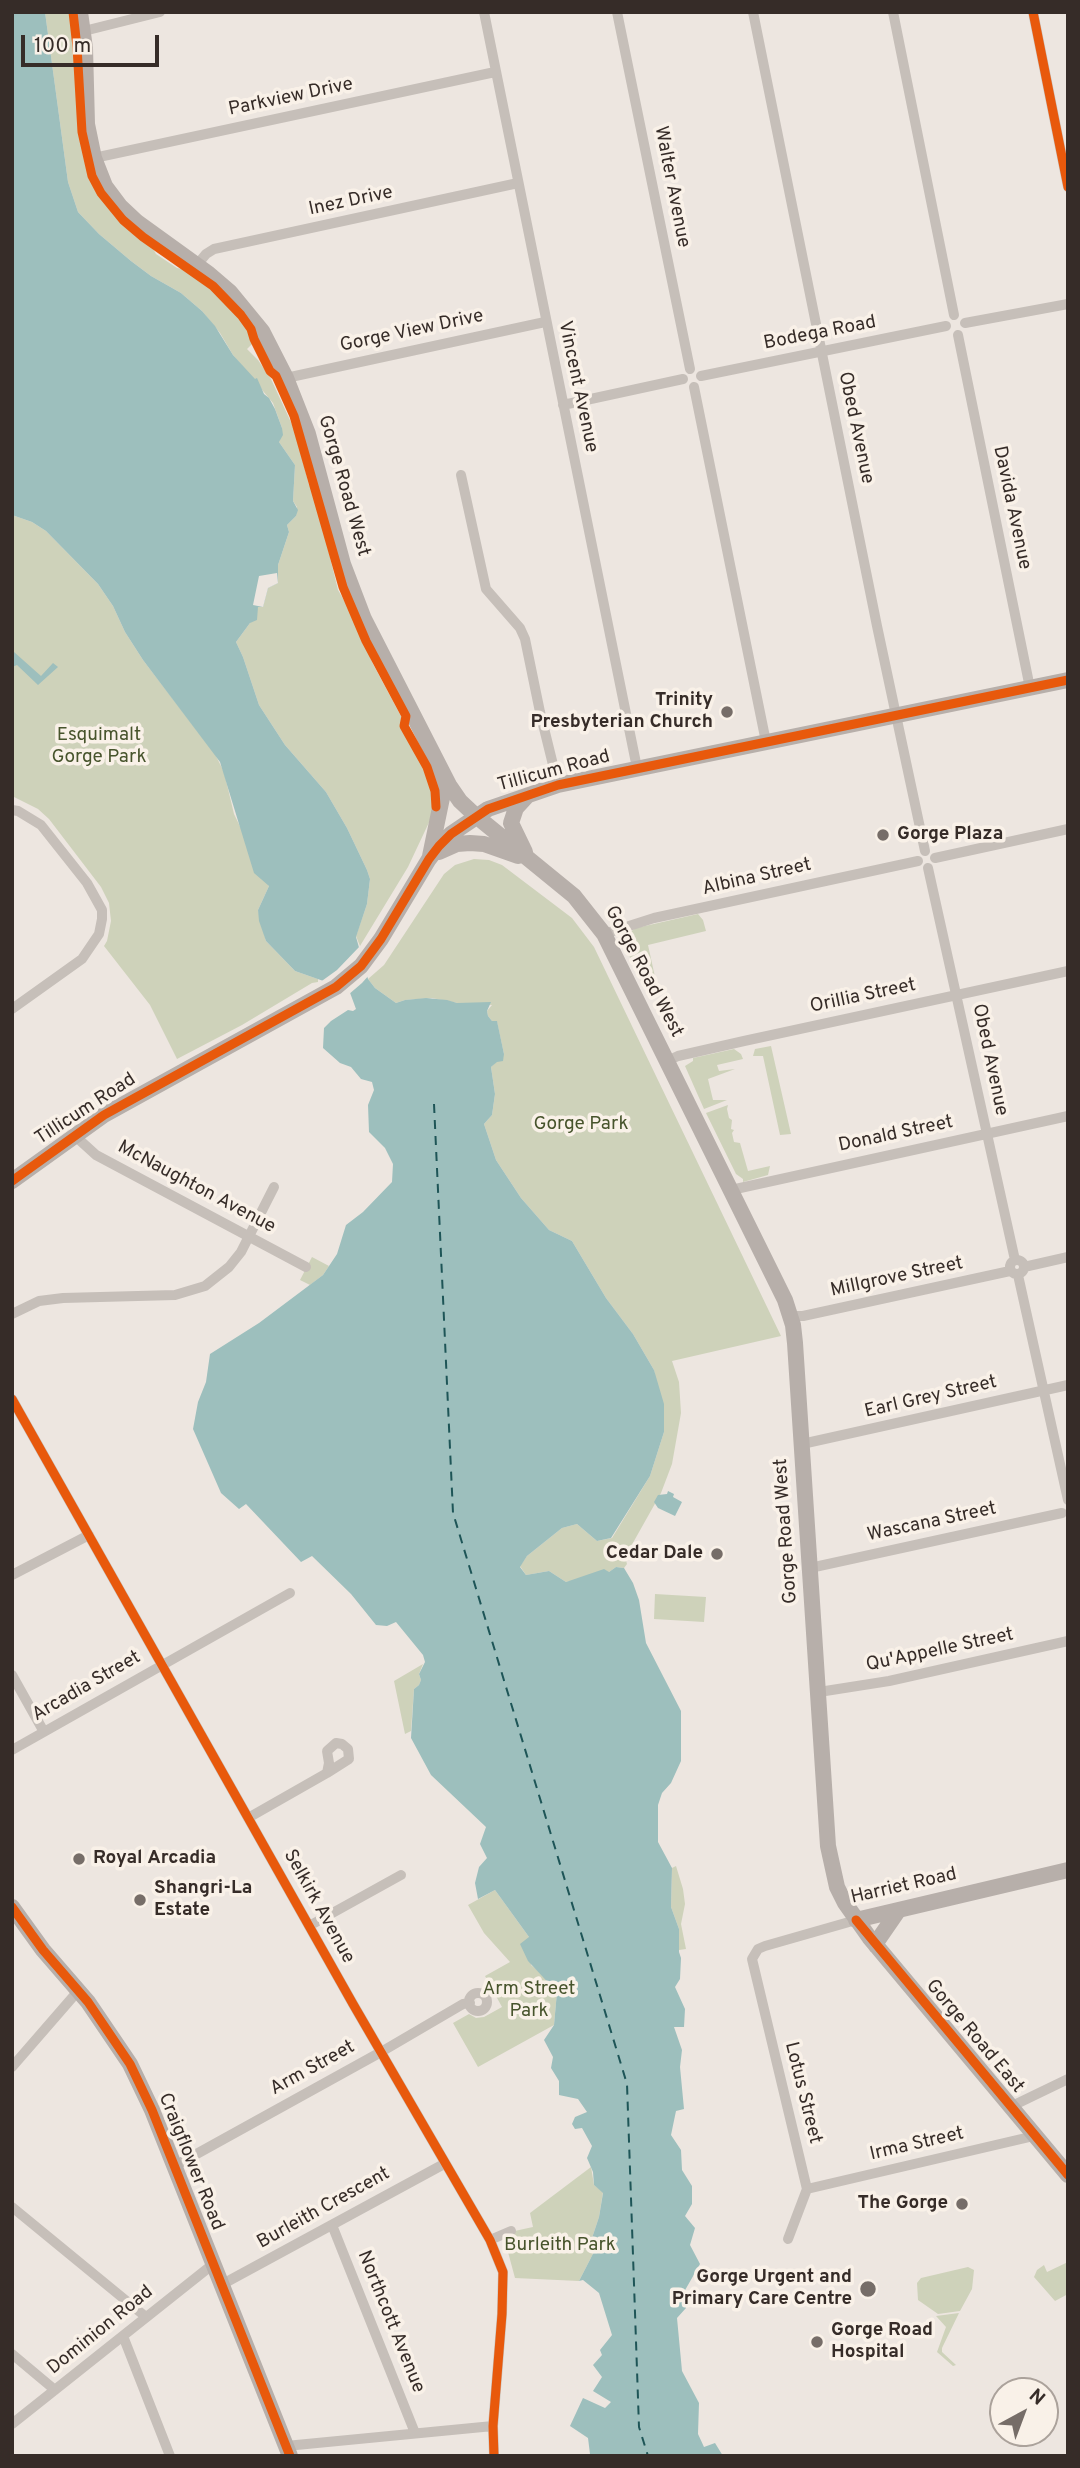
<!DOCTYPE html>
<html>
<head>
<meta charset="utf-8">
<style>
	body { margin:0 }
	#map { position:relative; width:1080px; height:2468px; overflow:hidden; background:#ede6e0; font-family:Overpass,sans-serif }
	canvas { display:block }
	.frame { position:absolute; inset:0; border:14px solid #362c28; pointer-events:none }
	.north { position:absolute; left:989px; top:2377px; width:70px; height:70px; box-sizing:border-box; background:#f9f1e8; border:2px solid #aba29b; border-radius:50%; rotate:41deg; font-size:19px; font-weight:700; line-height:28px; text-align:center; color:#362c28 }
	.north::after { content:''; display:block; margin:auto; width:24px; height:32px; background:#766d68; clip-path:polygon(50% 0,100% 100%,50% 72%,0 100%) }
	.scale { position:absolute; left:21px; top:35px; width:138px; height:32px; box-sizing:border-box; border:4px solid #362c28; border-top:0; padding-left:9px; font-size:21px; line-height:24px; white-space:nowrap; color:#362c28; -webkit-text-stroke:5px #f9f1e8; paint-order:stroke }
</style>
</head>
<body>
<div id="map">
<canvas width="1080" height="2468"></canvas>
<div class="frame"></div>
<div class="north">N</div>
<div class="scale">100 m</div>
</div>
<script>
const ctx = document.querySelector('canvas').getContext('2d');
ctx.lineJoin = 'round';
function paint(path, color) { ctx.fillStyle = color; ctx.fill(path, 'evenodd'); }
const poly = rows => new Path2D(rows.map(r => 'M' + r).join(''));
function strokePath(path, color, width, dash) { ctx.strokeStyle = color; ctx.lineWidth = width; ctx.lineCap = dash ? 'butt' : 'round'; ctx.setLineDash(dash || []); ctx.stroke(path); }
function drawText(font, color, halo, rows, align = 'center') {
  ctx.font = font + ' Overpass,sans-serif'; ctx.lineWidth = 7; ctx.setLineDash([]); ctx.textBaseline = 'middle'; ctx.strokeStyle = halo; ctx.fillStyle = color; for (const [text, x, y, turn = 0] of rows) {
    ctx.save(); ctx.translate(x, y); ctx.rotate((+turn || 0) * Math.PI / 180); ctx.textAlign = isNaN(turn) ? turn : align; if (halo) ctx.strokeText(text, 0, 0); ctx.fillText(text, 0, 0); ctx.restore();
  }
}
const green = poly([
	[45,12,71,12,83,152,93,184,101,197,112,212,152,247,156,254,177,268,187,270,211,288,236,313,250,331,253,343,247,349,258,360,271,379,295,431,309,485,313,488,338,590,352,614,373,664,403,720,401,725,425,769,434,793,432,816,408,867,360,946,356,936,367,904,370,879,367,870,347,828,326,792,285,745,259,705,243,657,236,642,250,623,258,607,263,607,268,588,278,583,278,565,289,532,287,525,296,516,297,507,293,501,295,465,279,442,282,428,273,403,233,355,220,333,202,311,181,293,151,276,131,261,99,234,78,212,68,182],
	[12,515,32,522,46,531,98,584,113,606,125,632,143,660,215,754,224,772,234,814,269,886,258,910,266,941,295,971,318,979,318,982,312,983,242,1025,177,1059,150,1005,104,946,107,941,111,921,109,903,101,887,49,819,38,809,12,796],
	[474,859,489,860,502,865,572,918,594,947,781,1336,672,1361,679,1382,681,1413,672,1464,661,1493,625,1557,627,1564,624,1568,616,1567,609,1572,566,1582,549,1571,526,1575,520,1566,527,1556,562,1528,577,1524,597,1541,612,1538,650,1476,664,1432,654,1370,633,1334,606,1298,572,1241,549,1230,521,1198,496,1160,484,1124,492,1115,495,1094,491,1067,504,1054,497,1022,492,1021,488,1016,487,1011,492,1005,457,1003,432,998,405,1000,396,1003,375,988,368,979,384,965,444,874,455,865],
	[698,914,703,920,706,931,648,945,657,986,644,988,621,938,636,928],
	[771,1046,791,1134,780,1135,763,1056,753,1056,755,1049],
	[734,1049,741,1054,743,1059,717,1065,719,1071,735,1069,708,1079,713,1100,727,1100,704,1109,685,1066,693,1061,693,1058],
	[728,1105,727,1109,729,1118,732,1120,731,1129,734,1130,732,1133,734,1142,740,1143,748,1171,770,1166,768,1175,743,1182,743,1179,736,1174,706,1113],
	[312,1257,329,1266,323,1275,310,1285,300,1280],
	[655,1594,706,1597,704,1622,654,1619],
	[423,1664,419,1674,421,1680,419,1685,414,1689,411,1731,405,1734,394,1681],
	[676,1866,683,1889,685,1904,681,1924,686,1949,679,1950,679,1929,671,1907,672,1868],
	[495,1890,529,1937,531,1965,546,1977,557,1992,554,2025,478,2067,453,2023,469,2014,476,2018,484,2017,502,2007,485,1976,510,1962,484,1933,468,1905],
	[591,2167,594,2185,603,2192,599,2217,592,2238,597,2246,579,2281,515,2278,505,2241,505,2236,510,2232,533,2227,530,2213],
	[1068,2262,1068,2294,1055,2301,1034,2277,1037,2270,1044,2265,1047,2272],
	[968,2267,974,2270,972,2289,960,2311,938,2314,918,2300,917,2283,921,2278],
	[959,2313,942,2348,942,2352,956,2365,953,2366,937,2352,946,2327,936,2316]
]);
const water = poly([
	[12,12,45,12,68,182,78,212,99,234,131,261,151,276,181,293,202,311,215,326,233,355,255,379,257,378,264,394,269,398,275,409,282,428,283,435,279,442,295,465,293,501,298,510,296,516,287,525,289,532,278,565,278,583,268,588,263,607,258,607,257,620,250,623,236,642,243,657,259,705,285,745,326,792,347,828,367,870,370,879,367,904,356,937,368,979,375,988,396,1003,405,1000,426,998,447,1000,457,1003,491,1002,487,1011,488,1016,492,1021,497,1021,504,1054,503,1061,497,1062,491,1067,495,1094,492,1115,484,1124,496,1160,521,1198,549,1230,572,1241,606,1298,633,1334,654,1370,664,1404,664,1432,650,1476,611,1538,597,1541,577,1524,562,1528,527,1556,520,1567,526,1575,549,1571,566,1582,604,1569,609,1572,616,1567,624,1568,633,1583,639,1600,646,1643,681,1711,681,1761,671,1783,662,1793,658,1805,658,1842,672,1868,671,1907,679,1929,679,1952,681,1958,680,1979,675,1987,685,2009,684,2027,674,2027,682,2050,680,2067,684,2109,676,2111,671,2135,681,2150,682,2170,692,2186,692,2204,685,2216,695,2228,690,2245,700,2264,684,2292,686,2308,677,2318,682,2371,699,2403,698,2434,704,2447,715,2443,723,2456,595,2456,590,2454,588,2438,570,2426,583,2398,605,2408,611,2402,593,2391,602,2377,593,2365,602,2355,600,2350,612,2335,599,2293,583,2280,579,2281,597,2246,592,2238,599,2217,603,2193,594,2185,593,2172,587,2158,592,2146,582,2128,575,2129,572,2124,575,2117,587,2112,578,2099,559,2095,559,2081,551,2068,553,2057,544,2040,554,2025,557,1992,528,1961,520,1944,529,1937,495,1890,478,1899,475,1883,479,1867,487,1858,480,1844,486,1827,431,1775,411,1738,414,1689,419,1685,421,1680,419,1674,425,1662,423,1655,396,1622,387,1626,376,1625,351,1594,312,1556,301,1562,246,1504,239,1509,221,1493,193,1429,198,1402,206,1382,210,1354,259,1323,323,1275,337,1254,346,1225,363,1212,392,1182,393,1164,385,1148,369,1132,368,1105,374,1090,372,1082,361,1079,351,1067,340,1063,323,1048,324,1028,331,1021,348,1010,353,1011,356,1009,349,990,295,971,266,941,259,921,258,910,269,886,254,873,220,762,143,660,125,632,113,606,98,584,46,531,32,522,12,515],
	[14,652,41,676,53,663,58,667,38,685,17,665,12,667],
	[668,1491,674,1494,673,1497,682,1502,675,1516,658,1508,654,1502,658,1495,667,1494]
]);
const pier = poly([
	[277,573,278,583,268,588,263,607,253,605,259,576],
	[360,946,363,949,370,974,362,983,348,995,347,992,319,983,337,970]
]);
const ferry = poly([
	[434,1104,453,1513,627,2084,639,2427,648,2456]
]);
const minor = poly([
	[484,12,637,768],
	[617,12,690,369],
	[753,12,877,626,925,851],
	[893,12,954,315],
	[1033,12,1068,187],
	[84,31,160,12],
	[94,158,495,72],
	[197,265,206,254,214,249,518,183],
	[965,323,1068,304],
	[958,335,1030,688],
	[701,376,946,326],
	[286,378,545,322],
	[694,387,766,742],
	[563,405,683,379],
	[461,475,486,589,520,628,525,639,540,712,558,785],
	[12,810,18,811,41,825,87,883,102,910,102,919,99,934,82,959,12,1009],
	[935,858,1068,829],
	[928,868,1015,1260],
	[604,934,654,918,918,861],
	[667,1061,678,1056,744,1041,1068,971],
	[74,1135,96,1155,306,1267],
	[731,1190,1068,1116],
	'1010 1267a7 7 0 1 1 14 0a7 7 0 1 1-14 0Z',
	[1024,1267,1068,1257],
	[1018,1275,1068,1500],
	[12,1314,39,1301,63,1298,175,1295,205,1286,229,1267,241,1252,274,1187],
	[790,1316,803,1316,1010,1271],
	[12,1399,353,2004,490,2240,503,2272,502,2314,493,2426,494,2456],
	[802,1444,1068,1385],
	[810,1568,1062,1513],
	[12,1575,89,1535],
	[12,1675,44,1732],
	[819,1692,889,1681,1068,1641],
	[336,1743,342,1744,348,1749,349,1759,327,1773,329,1763,327,1751,336,1743],
	[12,1750,290,1593],
	[248,1818,327,1773],
	[309,1926,401,1875],
	'469 2002a9 9 0 1 1 18 0a9 9 0 1 1-18 0Z',
	[12,2067,78,1991],
	[1010,2107,1068,2079],
	[173,2167,381,2052,463,2004,470,2003],
	[807,2189,1034,2136],
	[12,2207,146,2317],
	[332,2225,415,2433],
	[788,2239,807,2189,752,1959,758,1949,765,1946,856,1920],
	[490,2240,511,2231],
	[221,2285,444,2164],
	[123,2336,170,2456],
	[12,2354,55,2390],
	[12,2424,212,2265],
	[286,2446,493,2426]
]);
const secondary = poly([
	[80,12,85,48,87,124,94,158,105,186,120,206,137,222,209,274,230,292,262,331,286,378,308,434,343,564,364,619,449,785,460,801,476,816,574,896,604,934,785,1300,793,1325,795,1343,828,1846,837,1887,845,1903,869,1937,1068,2175],
	[439,852,457,844,470,843,484,844,518,856],
	[525,852,511,823,516,808,527,796],
	[430,856,442,798,436,772],
	[12,1181,104,1115,336,987,361,966,381,939,429,859,439,846,451,834,488,809,558,785,1068,680],
	[12,1907,43,1950,88,2002,130,2064,152,2110,290,2456],
	[856,1920,1068,1870],
	[876,1946,878,1940,898,1911]
]);
const cycleway = poly([
	[73,12,77,47,82,132,92,176,101,193,123,220,143,237,213,286,241,315,251,329,254,339,270,371,276,376,294,416,343,587,366,641,406,716,404,726,427,767,435,791,436,807],
	[1033,12,1068,187],
	[12,1181,104,1115,336,987,361,966,381,939,429,859,439,846,451,834,488,809,558,785,1068,680],
	[12,1399,353,2004,490,2240,503,2272,502,2314,493,2426,494,2456],
	[12,1907,43,1950,88,2002,130,2064,152,2110,290,2456],
	[856,1920,1068,2175]
]);
const markers = [
	[727,712,7,"#766d68"],
	[883,835,7,"#766d68"],
	[717,1554,7,"#766d68"],
	[79,1859,7,"#766d68"],
	[140,1900,7,"#766d68"],
	[962,2204,7,"#766d68"],
	[868,2289,9,"#766d68"],
	[817,2342,7,"#766d68"]
];
const streetNames = [
	["Parkview Drive",291,98,-12],
	["Walter Avenue",671,187,79],
	["Inez Drive",351,202,-12],
	["Gorge View Drive",412,332,-12],
	["Bodega Road",820,334,-11],
	["Vincent Avenue",577,387,78],
	["Obed Avenue",855,428,78],
	["Gorge Road West",343,486,74],
	["Davida Avenue",1011,508,78],
	["Tillicum Road",554,772,-15],
	["Albina Street",757,878,-13],
	["Gorge Road West",643,972,62],
	["Orillia Street",863,997,-12],
	["Obed Avenue",989,1060,78],
	["Tillicum Road",86,1110,-33],
	["Donald Street",896,1135,-12],
	["McNaughton Avenue",196,1188,28],
	["Millgrove Street",897,1278,-12],
	["Earl Grey Street",931,1398,-13],
	["Wascana Street",932,1523,-12],
	["Gorge Road West",787,1531,-94],
	["Qu'Appelle Street",940,1651,-12],
	["Arcadia Street",87,1687,-30],
	["Harriet Road",904,1887,-13],
	["Selkirk Avenue",318,1907,61],
	["Gorge Road East",974,2037,50],
	["Arm Street",313,2069,-29],
	["Lotus Street",802,2093,76],
	["Irma Street",917,2145,-13],
	["Craigflower Road",190,2162,68],
	["Burleith Crescent",324,2209,-29],
	["Northcott Avenue",390,2322,68],
	["Dominion Road",101,2331,-39]
];
const poiNames = [
	["Trinity",713,701],
	["Presbyterian Church",713,723],
	["Gorge Plaza",897,835,"left"],
	["Cedar Dale",703,1554],
	["Royal Arcadia",93,1859,"left"],
	["Shangri-La",154,1889,"left"],
	["Estate",154,1911,"left"],
	["The Gorge",948,2204],
	["Gorge Urgent and",852,2278],
	["Primary Care Centre",852,2300],
	["Gorge Road",831,2331,"left"],
	["Hospital",831,2353,"left"]
];
const parkNames = [
	["Esquimalt",99,736],
	["Gorge Park",99,758],
	["Gorge Park",581,1125],
	["Arm Street",529,1990],
	["Park",529,2012],
	["Burleith Park",560,2246]
];
paint(green, '#ced2ba');
paint(water, '#9dbfbd');
paint(pier, '#ede6e0');
strokePath(ferry, '#1e5557', 2, [9, 7]);
strokePath(minor, '#c6bfb9', 10);
strokePath(secondary, '#b7afaa', 16);
strokePath(cycleway, '#e8590c', 9);
for (const [x, y, r, color] of markers) { const dot = new Path2D(); dot.arc(x, y, r, 0, 2 * Math.PI); ctx.fillStyle = color; ctx.fill(dot); strokePath(dot, '#f9f1e8', 2.5); }
drawText('19px', '#362c28', '#f9f1e8', streetNames);
drawText('bold 19px', '#362c28', '#f9f1e8', poiNames, 'right');
drawText('19px', '#47542c', '#f9f1e8', parkNames);
</script>
</body>
</html>
